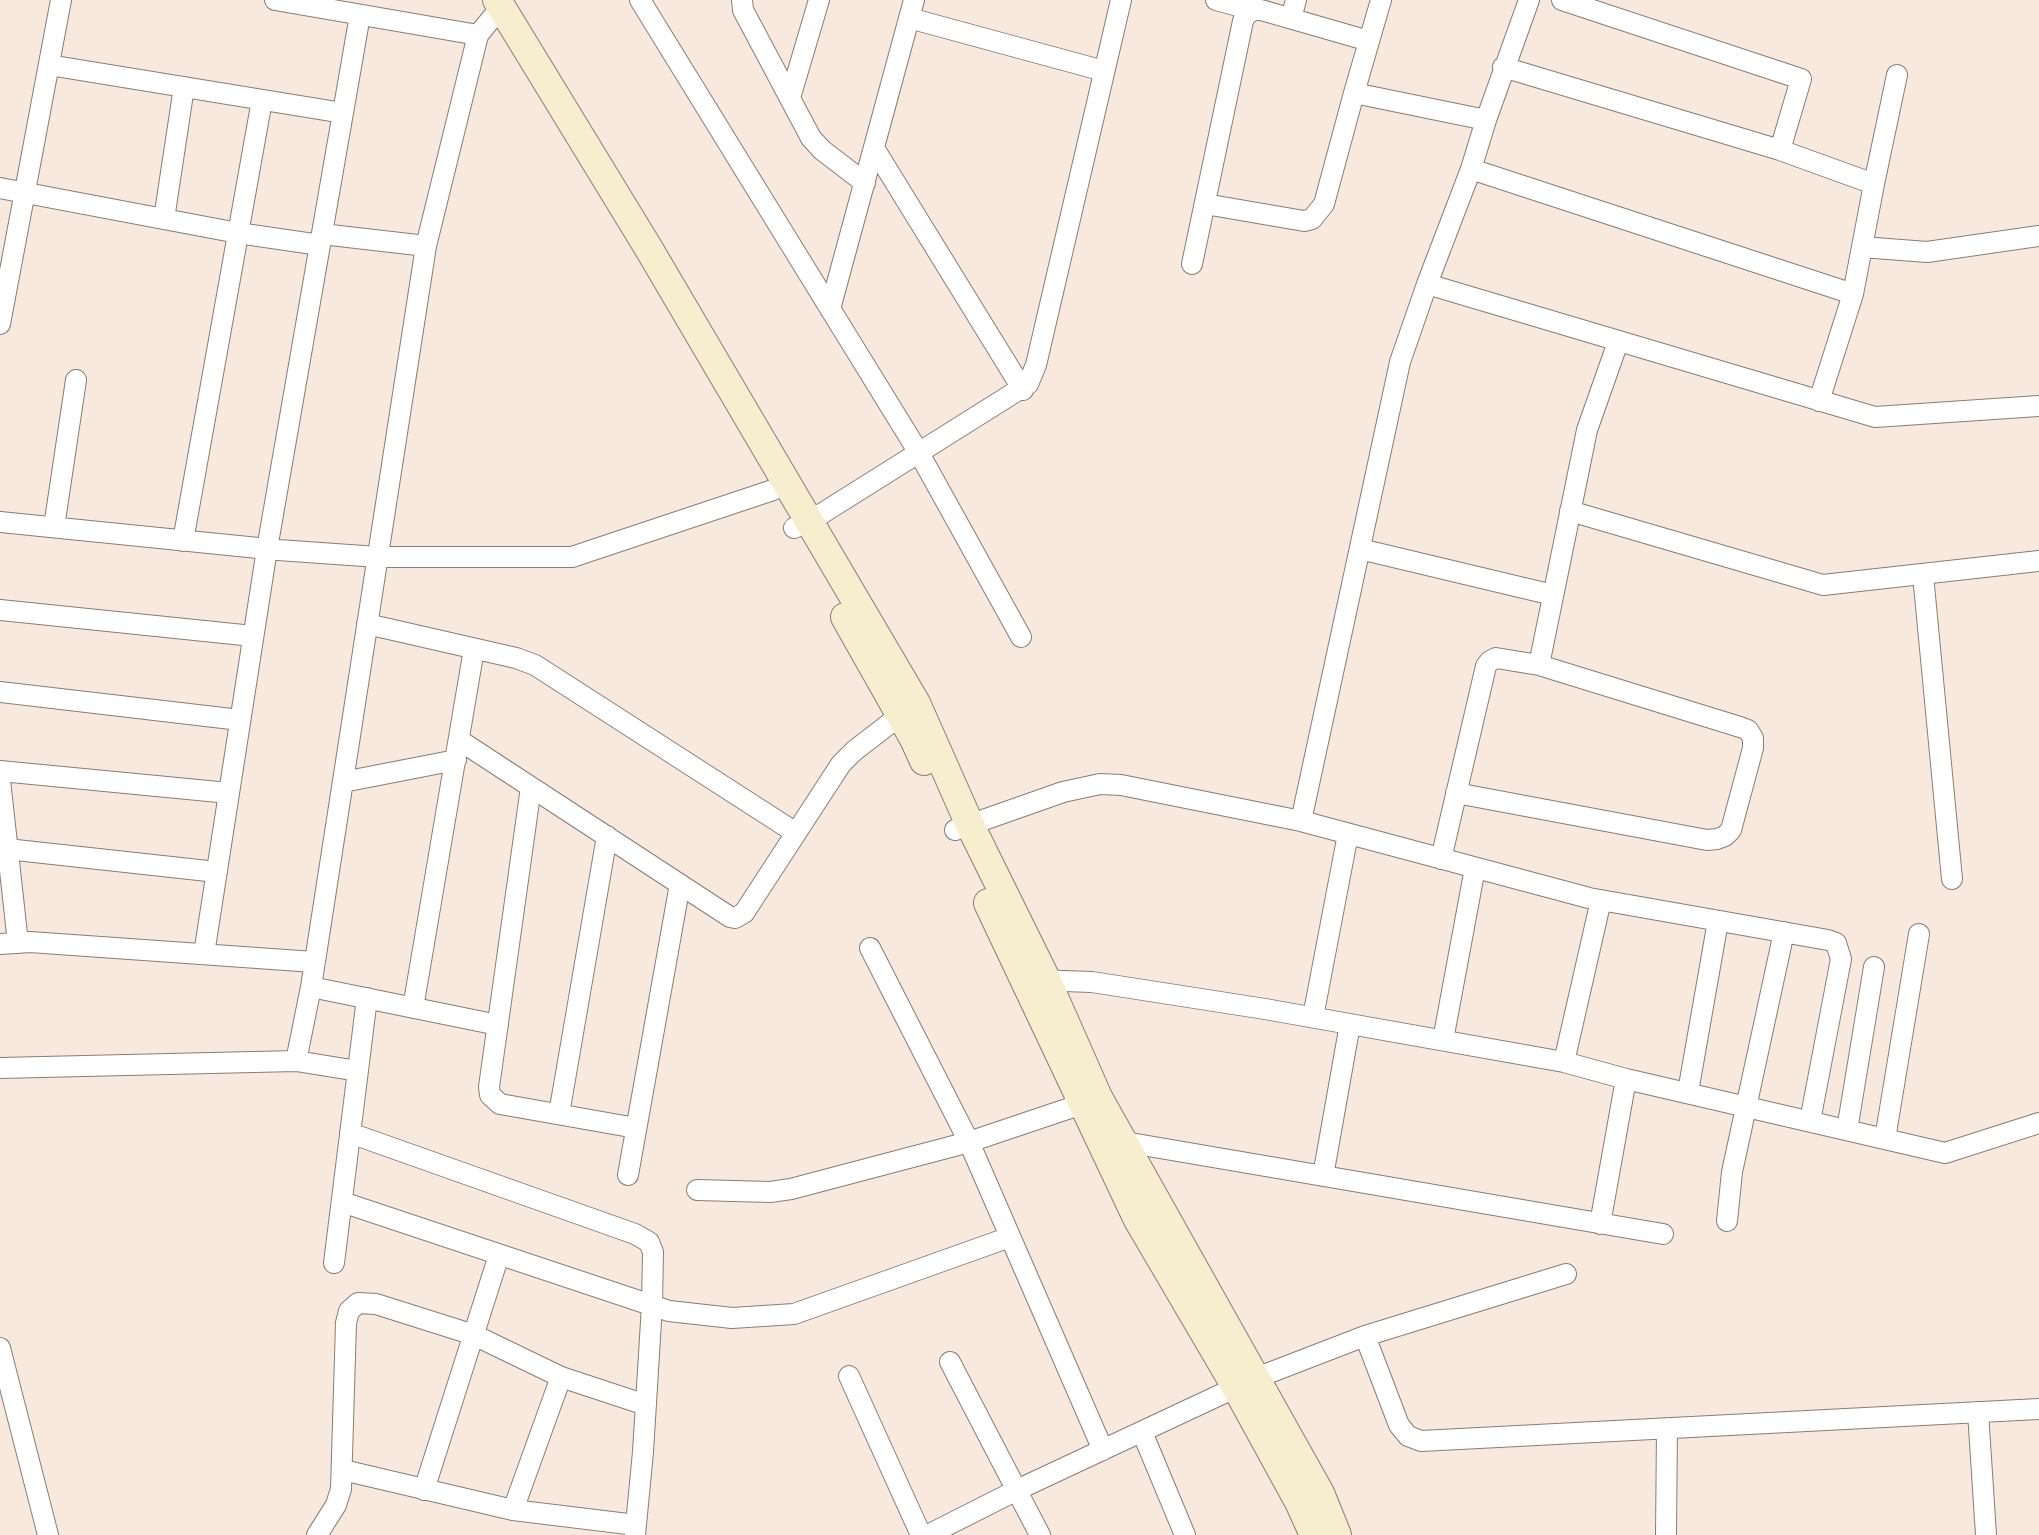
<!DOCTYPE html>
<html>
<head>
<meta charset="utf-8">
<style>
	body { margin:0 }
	canvas { display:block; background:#f7e9de }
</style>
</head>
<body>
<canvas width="2039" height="1535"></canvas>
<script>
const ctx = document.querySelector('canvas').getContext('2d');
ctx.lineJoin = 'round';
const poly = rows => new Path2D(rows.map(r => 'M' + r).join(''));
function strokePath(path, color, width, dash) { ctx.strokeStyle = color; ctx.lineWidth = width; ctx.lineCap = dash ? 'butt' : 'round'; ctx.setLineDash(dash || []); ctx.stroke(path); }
const street = poly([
	[275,0,478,35],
	[640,0,919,453,1021,637],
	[742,0,743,10,811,138,822,150,865,183],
	[1216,0,1253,10],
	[1381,0,1354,93,1486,120,1471,169,1427,284,1875,417,2039,406],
	[1562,0,1801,79,1780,150,1874,184,1853,294,1819,401],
	[909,18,1104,71],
	[1291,18,1296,0],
	[49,65,343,113],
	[1503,67,1780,150],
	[790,98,819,0],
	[1486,120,1529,0],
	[874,148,1023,390],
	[1471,169,1853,294],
	[1874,184,1897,75],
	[0,188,238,233,320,245],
	[1205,204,1304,221,1312,219,1324,204,1354,93],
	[164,219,184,87],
	[322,234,426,246],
	[1862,247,1927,252,2039,236],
	[1192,264,1243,21,1246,15,1253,10,1261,10,1369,41],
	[830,309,914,0],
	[0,324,61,0],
	[1570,511,1823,585,2039,561],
	[0,522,278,550,378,557,572,557,773,490,787,482],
	[54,527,76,380],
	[794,528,810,521,1028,384,1036,365,1121,0],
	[183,541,262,100],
	[1360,549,1553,595],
	[1923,575,1952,879],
	[0,610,253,636],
	[367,624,516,658,535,665,796,833],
	[1539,665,1587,430,1618,342],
	[0,692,240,720],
	[459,740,730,917,735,918,744,913,841,764,854,751,911,707],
	[0,771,229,793],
	[0,780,18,943],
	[343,782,456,760],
	[531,787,489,1087,490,1095,500,1104,636,1128],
	[1301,821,1400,362,1427,284],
	[955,830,1063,792,1100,784,1121,785,1301,821,1589,898,1828,940,1836,943,1841,959,1810,1121],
	[7,849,217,872],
	[1441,859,1486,666,1490,661,1496,658,1539,665,1740,727,1748,730,1753,738,1753,748,1731,830,1725,836,1717,839,1707,840,1456,793],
	[0,944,30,942,314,962],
	[870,948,969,1142,1103,1450],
	[204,954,267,549,360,15],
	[1036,980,1092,982,1265,1009,1564,1062,1626,1079,1945,1153,2039,1123],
	[311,987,498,1025],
	[413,1008,474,649],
	[1313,1017,1348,834],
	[1443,1040,1475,868],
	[296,1061,311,987,426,246,478,35,501,7],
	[1564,1062,1601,900],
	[0,1068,296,1061,358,1071],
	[1688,1092,1718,921],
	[559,1114,607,836],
	[1847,1130,1874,967],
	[350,1133,635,1234,649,1242,653,1252,652,1305,643,1452,635,1535],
	[1885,1139,1919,934],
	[1113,1140,1663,1234],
	[628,1175,680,884],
	[1323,1176,1350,1024],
	[697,1190,770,1192,791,1189,969,1142,1082,1104],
	[342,1202,669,1311,732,1318,794,1314,1010,1237],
	[1727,1221,1732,1172,1784,932],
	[1600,1224,1626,1079],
	[334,1263,367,998],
	[1365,1336,1399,1425,1408,1436,1421,1441,2039,1409],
	[0,1348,48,1535],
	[950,1362,1040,1535],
	[849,1376,921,1535],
	[1978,1412,1986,1535],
	[1142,1432,1185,1535],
	[343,1470,513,1510,636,1525],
	[424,1490,499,1255],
	[513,1510,561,1377],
	[317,1535,336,1505,341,1489,346,1323,349,1311,358,1303,376,1304,474,1335,561,1377,646,1405],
	[928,1535,1017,1490,1256,1378,1365,1336,1566,1274],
	[1666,1535,1667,1428]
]);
const secondary = poly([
	[497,0,649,249,916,703,970,825,1046,979,1098,1097,1320,1493,1337,1535],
	[845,617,914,739,924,761],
	[988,903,1138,1220,1236,1387,1299,1502,1314,1535]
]);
strokePath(street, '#897d73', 22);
strokePath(secondary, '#897d73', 30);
strokePath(street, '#fff', 20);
strokePath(secondary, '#f7eed0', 28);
</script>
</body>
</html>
